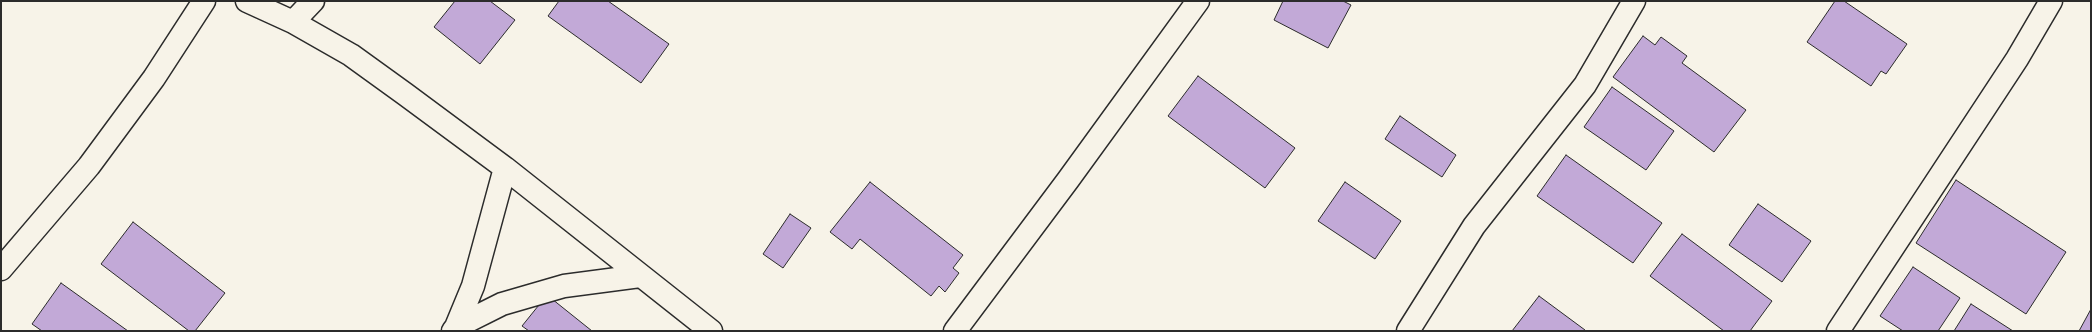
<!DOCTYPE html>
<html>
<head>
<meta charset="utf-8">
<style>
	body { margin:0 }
	#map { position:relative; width:2092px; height:332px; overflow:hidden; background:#f7f3e8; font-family:"Indie Flower",sans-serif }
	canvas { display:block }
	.frame { position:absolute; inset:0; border:2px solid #2b2b2b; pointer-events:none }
</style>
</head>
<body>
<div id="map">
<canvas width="2092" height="332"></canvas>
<div class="frame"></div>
</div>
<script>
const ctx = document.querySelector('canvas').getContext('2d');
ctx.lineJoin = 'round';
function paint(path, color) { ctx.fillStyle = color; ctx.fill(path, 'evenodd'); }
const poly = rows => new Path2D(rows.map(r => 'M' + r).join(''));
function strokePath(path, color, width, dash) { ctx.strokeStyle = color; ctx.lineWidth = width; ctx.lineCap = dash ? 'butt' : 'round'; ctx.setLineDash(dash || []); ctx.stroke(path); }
const building = poly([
	[455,1,490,1,515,20,480,64,434,27,455,1],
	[559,1,608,1,669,44,641,83,548,16,559,1],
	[1283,1,1343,1,1351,5,1328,48,1274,20,1283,1],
	[1835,1,1844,1,1907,44,1886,74,1881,71,1871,86,1807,42,1835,1],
	[1643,36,1655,45,1661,37,1687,56,1682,63,1746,110,1714,152,1613,77,1643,36],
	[1198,76,1295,148,1265,188,1168,116,1198,76],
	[1612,87,1674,131,1646,170,1584,127,1612,87],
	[1400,116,1456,155,1442,177,1385,139,1400,116],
	[1566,155,1662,223,1633,263,1537,196,1566,155],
	[1956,180,2066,252,2026,314,1916,243,1956,180],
	[870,182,963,255,953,268,959,273,945,292,939,286,931,296,860,239,852,249,830,232,870,182],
	[1345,182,1401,221,1375,259,1318,221,1345,182],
	[1758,204,1811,241,1782,282,1729,245,1758,204],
	[790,214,811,228,783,268,763,254,790,214],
	[133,222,225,293,195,331,189,331,101,264,133,222],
	[1682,234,1772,301,1750,331,1724,331,1650,276,1682,234],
	[1913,267,1960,298,1938,331,1903,331,1880,316,1913,267],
	[61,283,128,331,42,331,32,324,61,283],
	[547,295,592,331,529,331,522,326,547,295],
	[1539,296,1585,330,1585,331,1512,331,1539,296],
	[1971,304,2013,331,1954,331,1971,304],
	[2091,309,2091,331,2079,331,2091,309]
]);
const minor = poly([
	[247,1,293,22],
	[313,1,293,22,351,55,405,94,505,168,711,331],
	[1,269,89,166,154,78,204,1],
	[456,327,502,304,564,286,640,276],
	[453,331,456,327,473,286,505,168],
	[955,331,1068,180,1198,1],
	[1408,331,1474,226,1585,85,1634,1],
	[1838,331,2017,59,2051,1]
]);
paint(building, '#c2a9d7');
strokePath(building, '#2b2b2b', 1);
strokePath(minor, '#2b2b2b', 25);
strokePath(minor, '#f7f3e8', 22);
</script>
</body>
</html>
